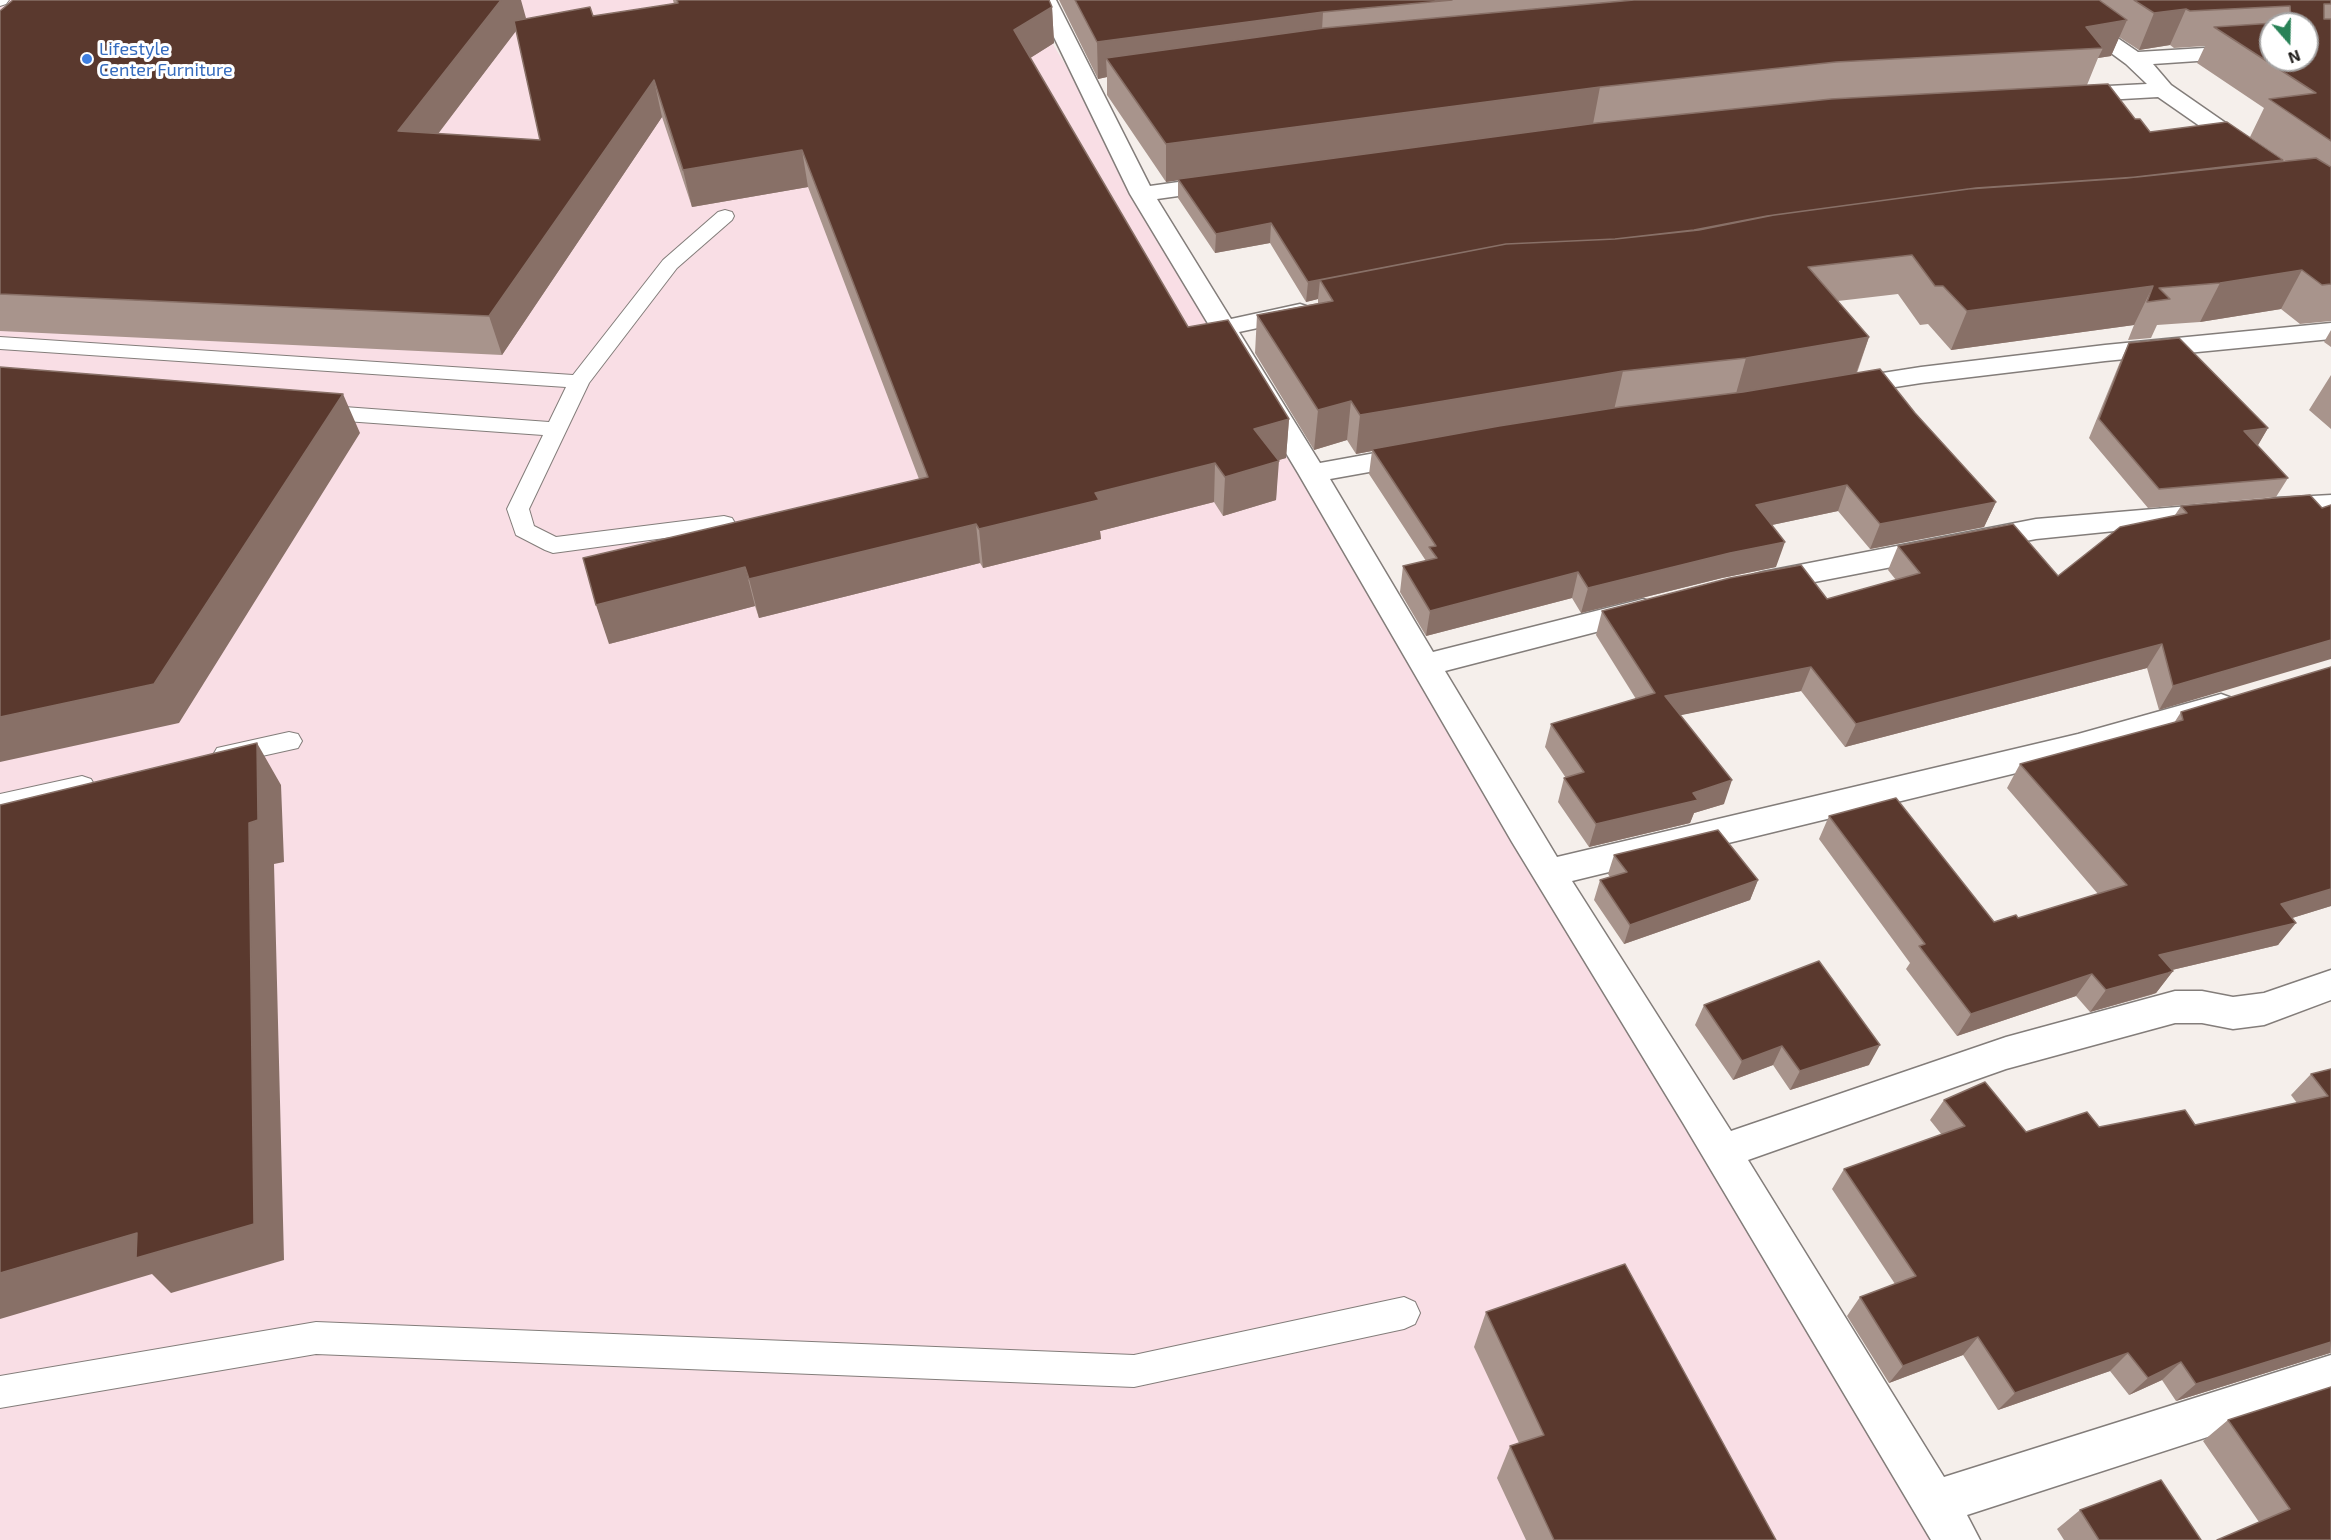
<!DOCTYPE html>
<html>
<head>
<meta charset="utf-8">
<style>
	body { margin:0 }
	#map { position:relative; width:2331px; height:1540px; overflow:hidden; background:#f5efeb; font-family:"Exo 2",sans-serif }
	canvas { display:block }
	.north { position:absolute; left:2259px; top:12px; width:60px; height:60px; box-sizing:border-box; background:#fff; border:2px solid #a4a3a3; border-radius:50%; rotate:160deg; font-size:16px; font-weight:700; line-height:24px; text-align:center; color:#1c1a18 }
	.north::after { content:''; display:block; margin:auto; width:21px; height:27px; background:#288257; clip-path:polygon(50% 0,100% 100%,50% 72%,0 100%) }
</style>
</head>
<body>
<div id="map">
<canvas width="2331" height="1540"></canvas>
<div class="north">N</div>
</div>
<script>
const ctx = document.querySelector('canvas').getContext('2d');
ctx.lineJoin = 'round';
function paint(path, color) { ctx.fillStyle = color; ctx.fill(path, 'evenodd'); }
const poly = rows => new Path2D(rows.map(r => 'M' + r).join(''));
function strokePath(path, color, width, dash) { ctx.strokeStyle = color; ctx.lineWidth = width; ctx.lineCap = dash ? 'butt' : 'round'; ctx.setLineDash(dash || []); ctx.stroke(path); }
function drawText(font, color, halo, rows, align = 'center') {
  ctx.font = font + ' "Exo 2",sans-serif'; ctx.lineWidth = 6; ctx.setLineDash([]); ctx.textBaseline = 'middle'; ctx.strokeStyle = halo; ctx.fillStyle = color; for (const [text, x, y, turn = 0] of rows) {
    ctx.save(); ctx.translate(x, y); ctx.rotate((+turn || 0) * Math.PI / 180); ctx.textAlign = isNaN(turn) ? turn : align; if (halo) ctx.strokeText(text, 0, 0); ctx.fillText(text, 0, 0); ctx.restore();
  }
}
const commercial = poly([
	[0,0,1026,0,1532,832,1959,1540,0,1540]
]);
const lane = poly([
	[0,0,9,0,6,4,0,6,0,0],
	[725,210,732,212,734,216,732,220,677,268,589,383,529,509,534,526,556,537,724,516,732,518,735,523,732,528,724,530,553,553,545,550,516,535,507,509,543,435,317,419,310,417,307,412,310,407,317,405,549,422,566,387,0,349,0,337,573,375,663,260,718,212,725,210],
	[289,732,298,734,302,741,298,748,226,764,217,762,213,755,217,748,289,732],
	[82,776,91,779,95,786,91,793,0,814,0,794,82,776],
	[1404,1297,1415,1302,1420,1313,1415,1324,1404,1329,1134,1387,316,1354,0,1408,0,1376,316,1322,1134,1355,1404,1297]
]);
const street = poly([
	[1036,0,1056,0,1150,186,1221,176,1229,178,1233,183,1229,188,1221,190,1157,199,1231,319,1300,304,1309,307,1313,312,1309,317,1239,332,1320,463,1414,446,1424,449,1428,455,1424,461,1414,464,1330,479,1433,652,1643,599,1654,603,1658,610,1654,617,1445,671,1557,857,2078,734,2221,694,2232,698,2237,706,2232,714,2078,758,1572,881,1731,1131,2006,1037,2175,991,2202,991,2233,997,2264,993,2331,970,2331,1000,2264,1025,2233,1029,2202,1023,2175,1023,2006,1069,1748,1160,1944,1477,2331,1355,2331,1397,1967,1515,1980,1540,1931,1540,1683,1123,1512,842,1298,473,1130,194,1036,0],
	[2039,0,2062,0,2138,52,2271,44,2271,56,2153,64,2171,85,2256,144,2259,149,2256,154,2248,156,2240,154,2158,97,2069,102,2061,100,2058,95,2061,90,2069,88,2147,84,2126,64,2039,0],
	[2331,323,2331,339,2105,361,1921,383,1844,395,1835,393,1831,387,1835,381,1844,379,1921,367,2105,345,2331,323],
	[2331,495,2331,513,2276,516,2266,514,2262,507,2266,500,2276,498,2331,495],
	[2213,504,2223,506,2227,513,2223,520,2036,539,1763,592,1752,589,1748,582,1752,575,1763,572,2036,519,2213,504]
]);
const wall = poly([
	[673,0,1049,0,1052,7,1054,43,1030,58,1188,327,1289,419,1286,458,1278,460,1276,500,1223,516,1214,502,1100,531,1101,539,983,568,980,563,759,618,755,606,609,644,919,479,808,187,692,207,662,117,502,355,0,331,0,11,526,18,525,19,593,16,674,4],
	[516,30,540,140,438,134],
	[1059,0,2331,0,2331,321,2300,324,2281,309,2200,322,2157,325,2151,338,2128,340,2134,325,1951,350,1928,324,1920,325,1898,294,1838,301,1869,337,1857,373,1915,413,1996,502,1984,527,1870,549,1838,511,1772,525,1776,567,1722,578,1581,613,1572,598,1426,636,1400,592,1403,566,1426,561,1369,474,1372,451,1356,454,1347,440,1314,450,1255,353,1257,315,1318,303,1318,299,1306,302,1270,243,1215,253,1178,198,1178,180,1166,182,1107,95,1107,77,1098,79],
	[2119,37,2139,50,2170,45,2174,48,2205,46,2197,63,2264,108,2250,137,2285,161,2282,161,2150,132,2135,119,2087,85,2098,58,2111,56],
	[2331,330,2331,347,2324,342],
	[2129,343,2268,428,2257,446,2288,478,2276,497,2148,508,2089,438,2120,362],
	[2331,375,2331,429,2309,410],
	[2181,506,2322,508,2159,710,2147,668,1845,747,1801,691,1680,715,1724,804,1694,813,1690,823,1589,847,1558,802,1564,778,1566,778,1545,747,1551,724,1636,699,1596,635,1602,611,1827,599,1896,580,1888,570,1898,546,2058,576,2175,515],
	[2331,667,2331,906,2292,918,2278,945,2172,970,2173,971,2156,993,2151,995,2090,1012,2076,996,1957,1036,1906,969,1910,963,1819,839,1829,816,1994,922,2018,918,2098,894,2007,788,2020,764,2174,723,2181,712],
	[1614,855,1758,880,1750,900,1624,944,1594,900,1600,880,1610,877,1608,874],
	[1704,1005,1869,1065,1790,1090,1773,1065,1733,1080,1695,1025],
	[2331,1069,2331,1354,2330,1353,2176,1401,2162,1380,2129,1395,2110,1371,1998,1410,1963,1355,1889,1383,1847,1316,1860,1297,1895,1284,1832,1189,1844,1169,1942,1135,1930,1120,1944,1100,2026,1132,2099,1127,2195,1125,2297,1103,2291,1095,2311,1074],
	[1486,1312,1776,1540,1526,1540,1497,1478,1510,1446,1519,1443,1474,1347],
	[2228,1420,2331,1540,2259,1522,2203,1441],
	[2080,1510,2201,1540,2064,1540,2057,1529]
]);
const shadedWall = poly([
	[501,0,521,0,526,18,411,169,398,131],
	[1052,7,1054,43,1016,67,1014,30],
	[2186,9,2170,45,2139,50,2154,13],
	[1323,12,1321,48,1106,58,1107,77,1098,79,1097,42],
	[2127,20,2111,56,2098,58,2103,48,2086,27],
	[654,80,662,117,502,355,489,316],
	[1600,87,1593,124,1166,182,1166,144],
	[802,150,808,187,692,207,683,170],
	[1271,223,1270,243,1215,253,1216,234],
	[1502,244,1320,280,1318,299,1306,302,1308,282],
	[2302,270,2281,309,2200,322,2220,283],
	[2153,286,2134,325,1951,350,1967,311],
	[1869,337,1855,376,1735,397,1746,358],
	[1623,371,1614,410,1372,449,1372,451,1356,454,1360,415],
	[343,394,360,433,179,723,0,762,0,717],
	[1351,401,1347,440,1314,450,1318,410],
	[1289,419,1286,458,1252,468,1254,429],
	[2268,428,2257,447,2244,431],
	[1279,461,1276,500,1223,516,1225,477],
	[1215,463,1214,502,1100,531,1101,539,983,568,979,529,1095,493],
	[1847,485,1838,511,1748,530,1756,505],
	[1996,502,1984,527,1870,549,1880,524],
	[976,524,980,563,759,618,749,579],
	[1785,542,1776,567,1722,578,1581,613,1588,588,1730,553],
	[745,567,755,606,609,644,596,605],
	[1578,572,1572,598,1426,636,1430,611],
	[2331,640,2331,659,2159,710,2173,686],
	[2162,644,2147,668,1845,747,1856,724],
	[1811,667,1801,691,1657,720,1665,696],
	[257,743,281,785,284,862,274,864,284,1260,171,1293,152,1274,0,1319,0,1273,137,1233,249,823],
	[1732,780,1724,804,1694,813,1690,823,1589,847,1596,824],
	[1758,880,1750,900,1624,944,1630,925],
	[2331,889,2331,906,2263,927,2281,904],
	[2296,923,2278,945,2142,977,2159,955],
	[2173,971,2156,993,2090,1012,2106,990],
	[2092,974,2076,996,1957,1036,1971,1014],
	[1880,1045,1869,1065,1790,1090,1800,1071],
	[1782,1046,1773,1065,1733,1080,1742,1061],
	[1978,1337,1963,1355,1889,1383,1903,1366],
	[2331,1342,2330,1353,2176,1401,2196,1384],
	[2128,1353,2110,1371,1998,1410,2015,1393],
	[2181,1362,2162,1380,2129,1395,2148,1378]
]);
const building = poly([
	[13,0,501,0,398,131,540,140,514,21,590,7,593,16,678,3,677,0,1049,0,1052,7,1014,30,1188,327,1228,320,1289,419,1254,429,1279,461,1225,477,1215,463,1095,493,1099,500,979,529,976,524,749,579,745,567,596,605,583,558,928,477,802,150,683,170,654,80,489,316,0,294,0,11,13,0],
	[1075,0,1452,0,1323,12,1097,42,1075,0],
	[1634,0,2099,0,2127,20,2086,27,2103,48,1836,62,1600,87,1166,144,1106,58,1324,28,1634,0],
	[2134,0,2331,0,2331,4,2324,4,2324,19,2331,19,2331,141,2269,99,2316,93,2214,27,2289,22,2291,20,2290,6,2190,11,2186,9,2154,13,2134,0],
	[2271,24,2307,24,2307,60,2271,60,2271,24],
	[2108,84,2135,119,2140,119,2150,132,2227,122,2283,160,2127,178,1968,189,1767,216,1694,230,1615,239,1506,244,1308,282,1271,223,1216,234,1178,179,1597,123,1831,99,2108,84],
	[2316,158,2331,167,2331,284,2322,285,2302,270,2220,283,2159,288,2170,299,2147,302,2153,286,1967,311,1943,286,1935,286,1912,255,1808,267,1869,337,1746,358,1623,371,1360,415,1351,401,1318,410,1257,315,1333,301,1320,280,1506,244,1615,239,1699,230,1774,215,1976,188,2137,177,2316,158],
	[2179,338,2268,428,2244,431,2288,478,2159,489,2099,419,2129,343,2179,338],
	[0,367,343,394,154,684,0,717,0,367],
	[1880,369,1915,413,1996,502,1880,524,1847,485,1756,505,1785,542,1730,553,1588,588,1578,572,1430,611,1403,566,1437,558,1429,547,1436,546,1372,449,1499,426,1620,407,1743,392,1880,369],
	[2310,495,2322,508,2331,505,2331,640,2173,686,2162,644,1856,724,1811,667,1665,696,1732,780,1693,793,1698,800,1596,824,1564,778,1584,772,1551,724,1655,693,1602,611,1730,578,1801,565,1827,599,1920,573,1898,546,2013,524,2058,576,2120,527,2187,513,2181,506,2310,495],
	[2331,667,2331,889,2281,904,2296,923,2159,955,2173,971,2168,973,2106,990,2092,974,1971,1014,1919,946,1925,944,1829,816,1896,798,1994,922,2016,915,2018,918,2127,885,2020,764,2183,720,2181,712,2331,667],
	[257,743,258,820,249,823,254,1224,136,1258,137,1233,0,1273,0,805,257,743],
	[1718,830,1758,880,1630,925,1600,880,1627,872,1614,855,1718,830],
	[1819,961,1880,1045,1800,1071,1782,1046,1742,1061,1704,1005,1819,961],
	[2331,1069,2331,1342,2196,1384,2181,1362,2148,1378,2128,1353,2015,1393,1978,1337,1903,1366,1860,1297,1916,1276,1844,1169,1965,1126,1944,1100,1985,1082,2026,1132,2087,1112,2099,1127,2185,1110,2195,1125,2328,1096,2311,1074,2331,1069],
	[1625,1264,1776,1540,1554,1540,1510,1446,1544,1435,1486,1312,1625,1264],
	[2331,1387,2331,1540,2217,1540,2290,1509,2228,1420,2331,1387],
	[2161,1480,2201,1540,2099,1540,2080,1510,2161,1480]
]);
const markers = [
	[87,59,6,"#3f7fe0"]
];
const farShopnames = [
	["Lifestyle",99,49],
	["Center Furniture",99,70]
];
paint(commercial, '#f9dee5');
strokePath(lane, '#837d7a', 2);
strokePath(street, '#837d7a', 3);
paint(lane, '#fff');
paint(street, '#fff');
paint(wall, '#a8948c');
paint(shadedWall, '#887067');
paint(building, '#5a392e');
strokePath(building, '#887067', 1.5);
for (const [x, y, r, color] of markers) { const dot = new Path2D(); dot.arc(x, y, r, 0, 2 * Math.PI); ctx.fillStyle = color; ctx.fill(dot); strokePath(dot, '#fff', 2); }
drawText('18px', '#366cbe', '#fff', farShopnames, 'left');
</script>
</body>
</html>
